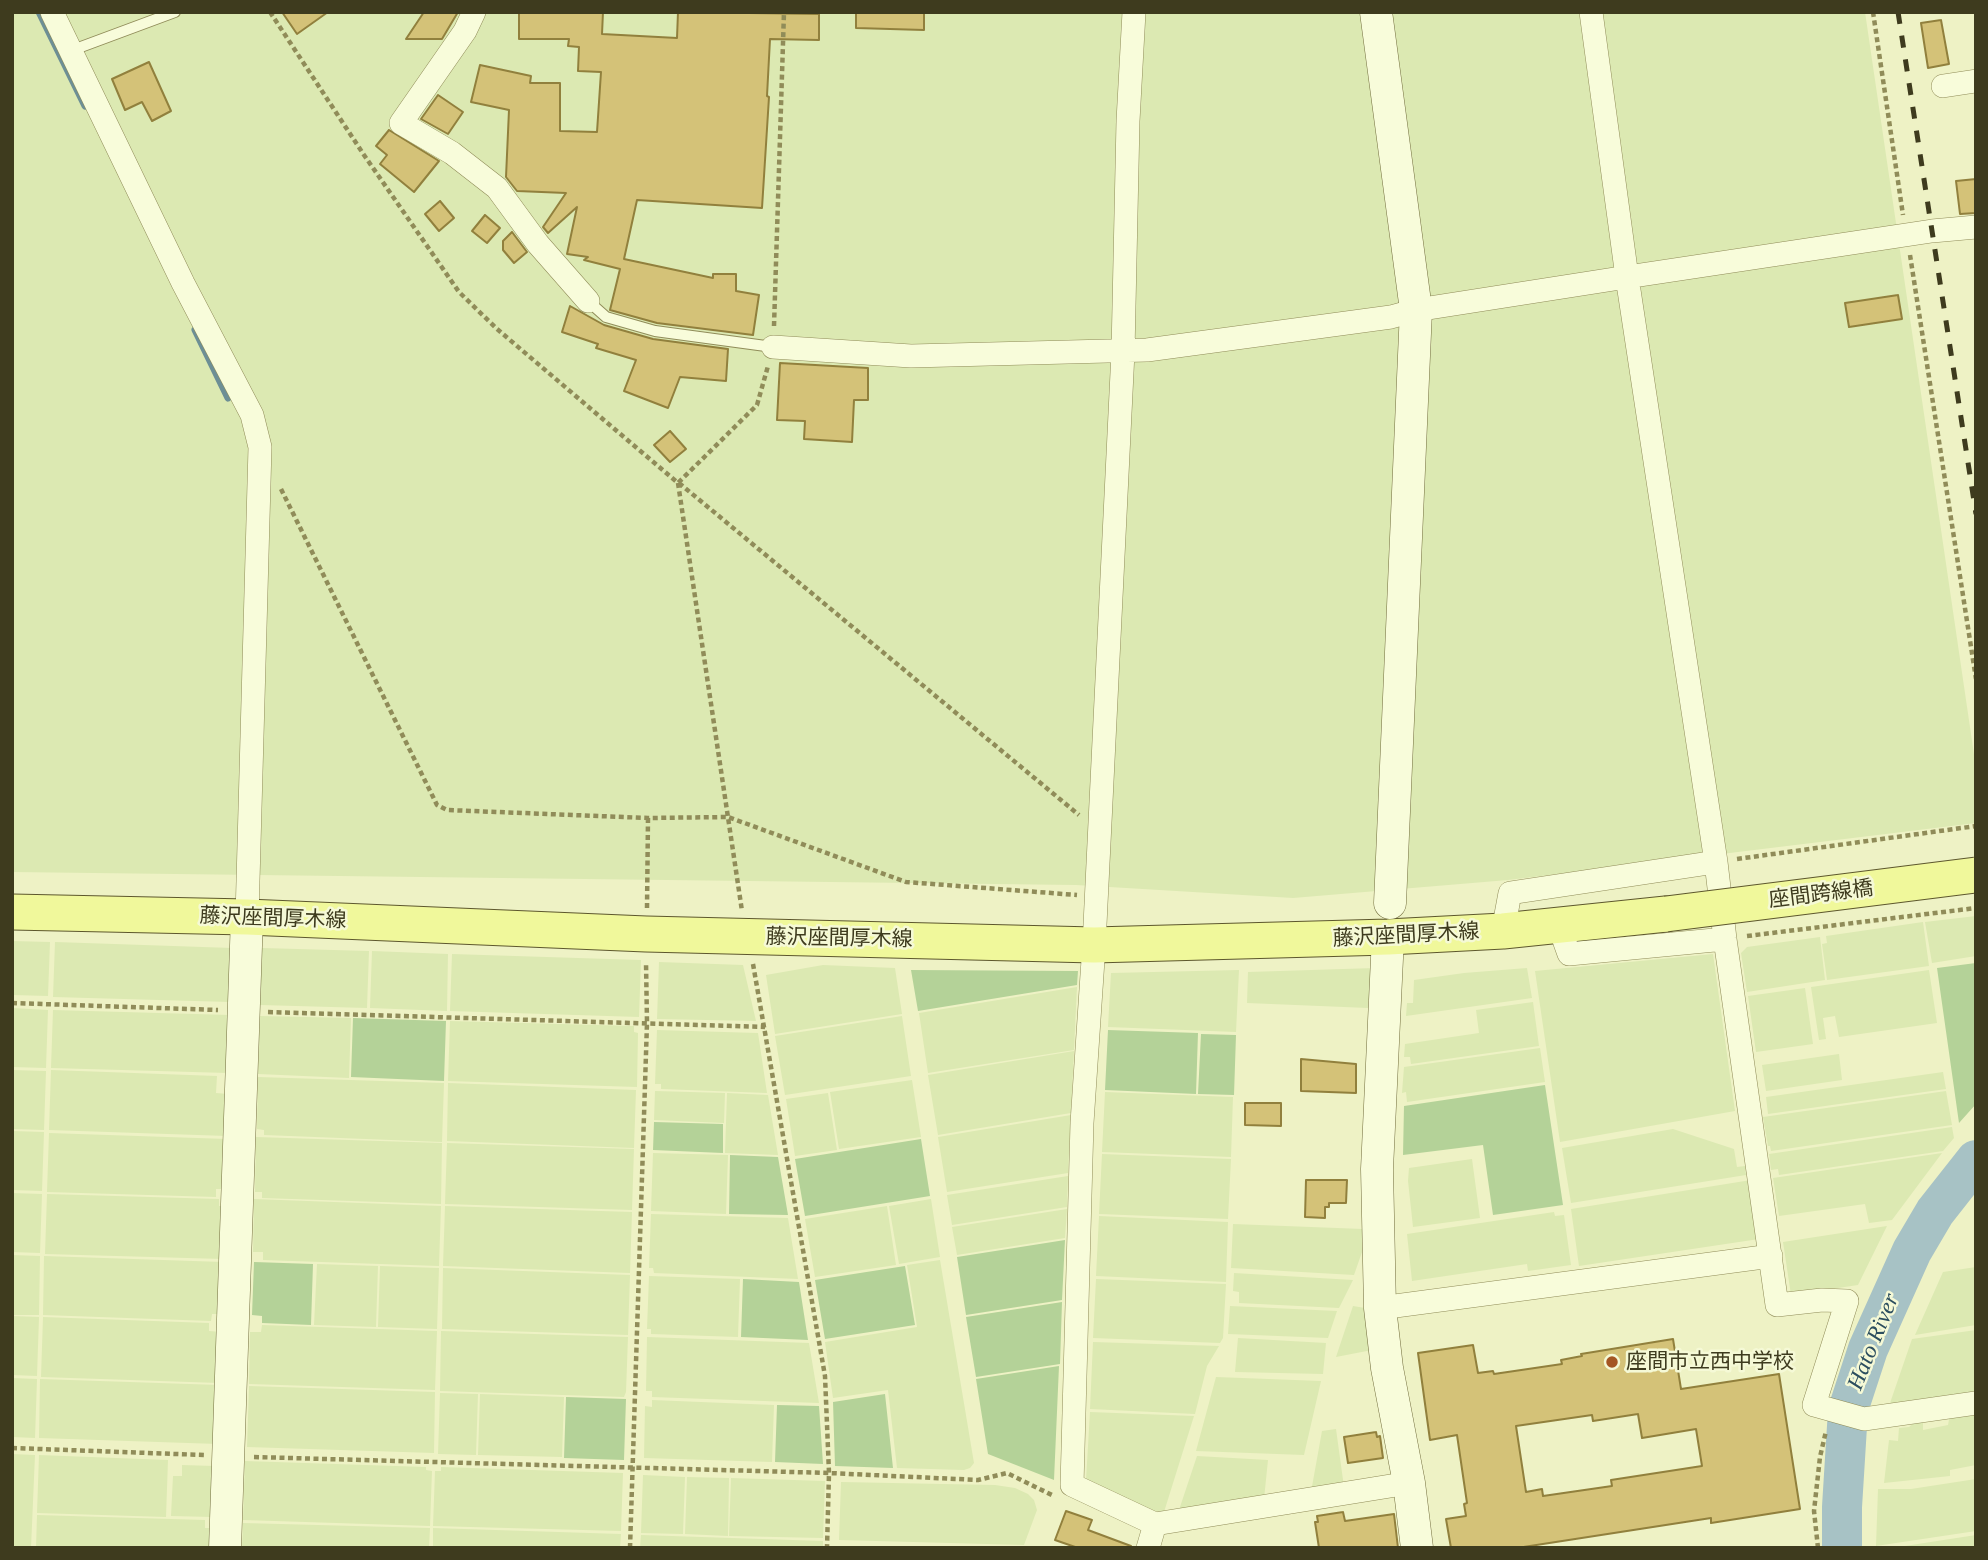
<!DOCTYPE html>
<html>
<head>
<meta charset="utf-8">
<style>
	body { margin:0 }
	#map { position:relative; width:1988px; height:1560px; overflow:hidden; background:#eef2c5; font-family:"Times New Roman",serif }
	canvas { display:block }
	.frame { position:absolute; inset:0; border:14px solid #3e3b1e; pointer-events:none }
</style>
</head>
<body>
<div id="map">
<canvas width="1988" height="1560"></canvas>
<div class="frame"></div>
</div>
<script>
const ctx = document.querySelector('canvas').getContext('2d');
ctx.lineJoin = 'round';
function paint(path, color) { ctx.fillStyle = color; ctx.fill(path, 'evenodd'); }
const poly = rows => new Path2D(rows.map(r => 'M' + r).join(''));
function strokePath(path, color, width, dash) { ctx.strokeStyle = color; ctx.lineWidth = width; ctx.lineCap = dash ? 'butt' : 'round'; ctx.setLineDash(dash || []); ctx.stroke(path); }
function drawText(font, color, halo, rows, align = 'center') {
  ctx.font = font + ' "Times New Roman","Noto Sans JP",serif'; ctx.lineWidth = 5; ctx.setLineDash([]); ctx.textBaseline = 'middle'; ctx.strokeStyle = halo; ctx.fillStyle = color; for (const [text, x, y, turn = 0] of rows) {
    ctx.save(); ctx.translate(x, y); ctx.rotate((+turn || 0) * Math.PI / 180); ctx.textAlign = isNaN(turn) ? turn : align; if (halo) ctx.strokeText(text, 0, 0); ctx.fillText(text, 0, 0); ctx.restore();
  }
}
const farmland = poly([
	[12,12,1865,12,1976,768,1976,823,1508,880,1293,898,1076,885,12,872],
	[1976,916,1976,956,1932,963,1925,922],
	[1923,922,1929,966,1827,980,1822,944,1827,943,1826,936],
	[1820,937,1825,980,1747,992,1741,953,1747,947],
	[12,941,50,942,48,996,12,995],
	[55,942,232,948,230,1002,53,997],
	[262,948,369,951,367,1008,260,1005],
	[372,951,448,954,447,1011,370,1008],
	[452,954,641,960,639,1017,450,1011],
	[1713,954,1735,1111,1560,1142,1535,971],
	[659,962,743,965,756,1021,657,1019],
	[823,965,895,968,902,1014,775,1034,766,975],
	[1375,968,1374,1000,1368,1000,1368,1008,1247,1003,1248,972],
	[1527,968,1532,998,1406,1016,1407,1003,1413,1003,1414,980,1464,973],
	[1239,970,1236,1032,1108,1027,1111,973],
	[1929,970,1937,1023,1839,1037,1835,1016,1823,1018,1826,1039,1819,1040,1811,987],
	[1077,987,1074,1050,928,1073,919,1013],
	[1805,988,1813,1044,1756,1052,1748,996],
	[1533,1002,1539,1046,1411,1064,1410,1057,1404,1057,1405,1044,1479,1033,1476,1010],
	[12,1008,48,1010,46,1068,12,1067],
	[53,1010,230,1015,228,1073,51,1068],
	[260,1016,351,1018,349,1078,258,1074],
	[902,1016,911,1076,785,1095,775,1036],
	[450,1021,634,1026,634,1032,638,1033,637,1087,448,1081],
	[657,1030,758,1033,767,1093,661,1089,661,1084,655,1084],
	[1540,1048,1545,1082,1407,1102,1406,1092,1402,1093,1404,1067],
	[1074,1051,1071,1113,938,1135,928,1075],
	[1839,1054,1842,1080,1766,1091,1762,1065],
	[12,1070,46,1071,44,1130,12,1129],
	[51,1070,217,1076,216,1093,228,1094,227,1136,49,1130],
	[1943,1072,1946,1089,1768,1114,1766,1097],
	[258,1077,444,1083,442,1142,264,1135,264,1130,257,1129],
	[912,1080,921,1137,839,1149,830,1092],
	[448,1083,636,1090,634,1148,447,1141],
	[655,1091,725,1093,724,1123,654,1120],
	[1946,1091,1952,1125,1771,1151,1770,1146,1768,1146,1763,1117],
	[1105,1092,1233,1097,1231,1157,1102,1152],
	[727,1093,768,1095,778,1155,725,1153],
	[828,1093,837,1150,795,1156,786,1099],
	[1071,1115,1068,1173,947,1192,938,1137],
	[1952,1127,1954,1138,1943,1151,1779,1175,1778,1169,1771,1170,1769,1154],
	[1673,1129,1734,1149,1737,1167,1745,1166,1746,1175,1571,1203,1562,1148],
	[12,1131,44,1132,42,1191,12,1190],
	[49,1133,227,1139,225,1189,216,1189,216,1197,47,1192],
	[256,1137,442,1143,441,1204,262,1198,262,1192,255,1192],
	[447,1143,634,1149,632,1210,445,1204],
	[653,1153,728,1155,726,1214,651,1211],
	[1942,1153,1892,1220,1869,1223,1865,1204,1779,1216,1773,1178],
	[1102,1154,1231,1159,1228,1219,1099,1214],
	[1472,1159,1480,1218,1413,1227,1408,1181,1409,1168],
	[1068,1176,1067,1207,952,1225,947,1195],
	[1751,1180,1759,1239,1579,1266,1571,1209],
	[12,1193,42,1194,40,1253,12,1252],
	[47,1194,219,1199,219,1206,224,1206,223,1259,45,1254],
	[254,1199,441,1206,439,1266,263,1260,263,1252,253,1252],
	[931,1199,940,1257,899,1264,889,1206],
	[445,1206,632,1212,630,1273,443,1266],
	[887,1206,896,1265,815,1277,805,1219],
	[1067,1209,1065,1238,957,1255,952,1227],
	[1554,1212,1555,1216,1564,1215,1571,1265,1528,1271,1527,1264,1412,1281,1407,1234],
	[651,1214,788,1218,798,1279,654,1273,653,1268,649,1268],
	[1099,1216,1228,1222,1226,1282,1096,1276],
	[1233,1224,1363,1229,1362,1252,1354,1275,1231,1268],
	[1887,1226,1858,1285,1791,1295,1783,1242],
	[12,1255,40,1256,39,1315,12,1315],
	[44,1256,223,1262,221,1314,212,1314,211,1321,43,1315],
	[940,1260,974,1463,970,1468,964,1470,897,1468,888,1390,833,1398,825,1342,917,1327,907,1265],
	[317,1264,378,1266,376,1327,314,1325],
	[380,1266,439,1268,437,1329,378,1327],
	[1976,1267,1976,1325,1915,1335,1943,1272],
	[443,1268,630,1275,628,1335,442,1329],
	[1234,1273,1353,1280,1339,1308,1239,1303,1239,1292,1233,1291],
	[649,1276,740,1279,738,1337,651,1334,651,1329,647,1329],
	[1096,1279,1226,1284,1223,1338,1220,1343,1093,1338],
	[1230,1306,1337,1311,1328,1338,1228,1334],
	[1353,1306,1365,1308,1372,1350,1336,1357],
	[12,1316,39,1317,37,1376,12,1375],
	[43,1317,209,1323,209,1331,221,1332,219,1383,41,1377],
	[262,1325,437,1331,435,1390,249,1384,250,1332,261,1332],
	[1976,1330,1976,1392,1889,1406,1912,1339],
	[441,1331,628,1337,626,1392,624,1397,440,1391],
	[647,1337,809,1343,819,1403,652,1397,652,1391,646,1391],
	[1238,1338,1326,1343,1323,1374,1235,1372],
	[1093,1342,1219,1346,1207,1366,1195,1414,1090,1409],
	[1216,1377,1321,1381,1304,1455,1196,1451],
	[12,1378,37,1379,35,1438,12,1437],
	[40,1379,219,1385,218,1444,39,1438],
	[249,1386,435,1392,434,1453,247,1447],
	[440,1393,478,1394,476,1455,438,1454],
	[480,1394,564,1397,562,1457,478,1455],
	[652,1400,774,1405,772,1462,644,1458,645,1406,652,1407],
	[1976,1410,1976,1465,1950,1470,1950,1476,1884,1483,1889,1440,1898,1441,1899,1428,1909,1427,1916,1421,1923,1421,1923,1430,1948,1425,1950,1414],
	[1090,1412,1194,1416,1164,1512,1153,1511,1086,1480],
	[1336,1429,1344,1487,1311,1492,1322,1431],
	[12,1454,35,1455,31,1548,12,1548],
	[39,1455,168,1460,166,1517,37,1513],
	[1197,1456,1268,1460,1264,1499,1178,1513],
	[245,1461,426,1467,426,1470,432,1471,430,1526,243,1520],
	[182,1465,214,1466,212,1517,171,1516,173,1476,182,1476],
	[441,1467,623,1473,621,1531,433,1526,435,1471,441,1471],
	[643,1475,685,1477,683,1534,641,1533],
	[687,1477,729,1478,728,1536,685,1534],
	[731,1478,825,1481,823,1538,729,1536],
	[1976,1479,1976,1531,1876,1546,1878,1489,1911,1489],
	[841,1482,995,1485,1015,1488,1028,1494,1034,1500,1037,1510,1024,1545,839,1540],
	[37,1515,205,1520,205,1528,215,1528,214,1548,36,1548],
	[243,1523,430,1528,429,1548,242,1548],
	[433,1528,621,1534,620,1548,433,1548],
	[641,1535,823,1541,823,1548,640,1548],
	[1976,1535,1976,1548,1892,1548]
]);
const green = poly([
	[1976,963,1976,1104,1959,1123,1937,968],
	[911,970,1078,971,1077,985,918,1011],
	[353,1018,446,1021,444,1081,351,1077],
	[1108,1030,1198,1033,1196,1094,1105,1090],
	[1201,1034,1236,1035,1234,1095,1198,1094],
	[1545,1085,1563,1205,1493,1215,1483,1145,1403,1155,1404,1106],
	[654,1122,723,1124,723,1153,653,1150],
	[921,1139,930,1196,805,1216,795,1159],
	[730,1155,778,1157,788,1215,729,1214],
	[1065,1240,1062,1300,966,1315,957,1257],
	[254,1262,313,1264,311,1325,262,1323,262,1316,252,1315],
	[905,1266,915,1325,825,1339,815,1280],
	[743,1279,799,1282,808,1340,741,1337],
	[1062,1302,1060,1364,976,1377,966,1317],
	[1059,1366,1054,1480,988,1454,976,1379],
	[885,1394,893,1468,835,1466,833,1402],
	[566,1397,626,1399,624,1460,564,1458],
	[777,1405,819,1406,823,1464,775,1462]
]);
const stream = poly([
	[39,12,85,106],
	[195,330,228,398]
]);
const river = poly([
	[1842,1548,1842,1507,1848,1410,1868,1349,1912,1251,1935,1212,1976,1160]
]);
const building = poly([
	[282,12,328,12,297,34,282,12],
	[424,12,458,12,442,39,406,39,424,12],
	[519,12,603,12,602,34,677,38,678,12,819,14,819,40,770,39,767,96,769,97,762,208,637,200,624,259,713,278,713,274,736,274,736,291,759,295,753,335,657,323,610,310,620,269,584,260,588,257,567,254,577,207,548,233,543,227,566,193,517,191,506,177,509,110,471,102,480,65,531,76,530,83,560,83,560,131,597,132,601,72,578,71,579,47,568,46,569,39,519,39,519,12],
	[856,12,924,12,924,30,856,28,856,12],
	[1941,20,1949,64,1928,68,1921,23,1941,20],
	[149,62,171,111,152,121,142,102,125,110,112,79,149,62],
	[438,95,463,112,448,134,421,119,438,95],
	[389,130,439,161,414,192,380,164,387,155,376,146,389,130],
	[1976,179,1976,213,1960,214,1956,181,1976,179],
	[440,201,454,218,439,231,425,214,440,201],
	[485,215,500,228,487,243,472,231,485,215],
	[512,232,527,252,514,263,503,250,503,241,512,232],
	[1898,295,1902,319,1849,327,1845,303,1898,295],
	[570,306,604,325,653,339,728,349,726,381,680,377,668,408,624,391,636,360,596,348,598,344,562,332,570,306],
	[780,363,868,368,868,400,854,400,852,442,804,439,805,421,777,420,780,363],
	[670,431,686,449,670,462,654,445,670,431],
	[1301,1059,1356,1064,1356,1093,1301,1091,1301,1059],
	[1245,1103,1281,1103,1281,1126,1245,1125,1245,1103],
	[1306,1180,1347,1180,1346,1203,1329,1203,1329,1207,1325,1207,1325,1218,1305,1217,1306,1180],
	[1673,1339,1681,1389,1779,1374,1800,1509,1711,1523,1711,1518,1517,1548,1451,1548,1446,1519,1466,1516,1464,1504,1467,1503,1457,1435,1430,1440,1418,1353,1473,1345,1478,1373,1493,1371,1494,1374,1562,1364,1561,1360,1582,1356,1581,1354,1673,1339],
	[1638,1414,1642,1438,1696,1429,1702,1466,1611,1480,1612,1486,1543,1496,1542,1489,1526,1492,1516,1426,1592,1415,1593,1421,1638,1414],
	[1376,1432,1377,1437,1380,1436,1383,1458,1348,1463,1344,1437,1376,1432],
	[1066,1511,1092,1520,1088,1530,1131,1546,1130,1548,1078,1548,1055,1540,1066,1511],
	[1343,1512,1345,1521,1394,1514,1398,1548,1319,1548,1315,1522,1318,1522,1317,1516,1343,1512]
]);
const path = poly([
	[270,12,364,155,459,292,497,329,678,483,757,405,768,366],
	[1873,12,1903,215],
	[1910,255,1976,679],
	[774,326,784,12],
	[678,483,742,911],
	[679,483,1079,815],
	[281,489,437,805,447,810,648,818,728,817,906,882,1077,895],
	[1737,859,1976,826],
	[647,908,648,818],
	[1747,936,1976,908],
	[753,964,825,1376,829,1473,827,1548],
	[12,1003,218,1010],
	[268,1012,765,1027],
	[12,1448,204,1455],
	[254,1457,829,1473,978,1480,1007,1473,1052,1495],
	[630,1548,647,1023,646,962],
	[1818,1548,1814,1511,1820,1457,1826,1431]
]);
const lane = poly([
	[70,51,175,12],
	[588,301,606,317,655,331,773,347]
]);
const street = poly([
	[52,12,183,283,252,415,260,447,247,917],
	[474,12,465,31,401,123,452,153,497,188,538,244,588,301],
	[1134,12,1128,121,1123,352,1094,945,1082,1123,1072,1485,1155,1524,1409,1483],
	[1591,12,1627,277,1716,862,1725,939,1777,1305,1822,1300,1847,1301,1814,1405,1864,1419,1976,1403],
	[1943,86,1976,81],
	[773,347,911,356,1147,350,1391,317,1416,310,1627,277,1932,231,1976,227],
	[1559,926,1569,954,1725,939],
	[1503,931,1510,893,1716,862],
	[1380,1308,1771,1256],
	[1148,1548,1155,1524]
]);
const secondary = poly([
	[1376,12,1416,310,1390,903],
	[1388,937,1377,1169,1380,1308,1387,1368,1409,1483,1417,1548],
	[225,1548,247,917]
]);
const primary = poly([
	[12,912,247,917,646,934,1094,945,1388,937,1503,931,1666,914]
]);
const rail = poly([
	[1898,12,1976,514]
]);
const primaryBridge = poly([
	[1666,914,1976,875]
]);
const markers = [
	[1612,1362,7,"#a45623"]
];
const streetNames = [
	["座間跨線橋",1821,895,-7],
	["藤沢座間厚木線",273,919,2],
	["藤沢座間厚木線",1406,936,-3],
	["藤沢座間厚木線",839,939,1]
];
const poiNames = [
	["座間市立西中学校",1626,1362]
];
const waterNames = [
	["Hato River",1874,1342,-68]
];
paint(farmland, '#dce9b2');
paint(green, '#b4d298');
strokePath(stream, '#6d8f95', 7);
strokePath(river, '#a7c2c5', 40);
paint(building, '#d4c278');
strokePath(building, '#91803d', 2);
strokePath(lane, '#908c59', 12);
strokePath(street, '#908c59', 24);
strokePath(secondary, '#716c3c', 33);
strokePath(primary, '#5d572d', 37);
strokePath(path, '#908c59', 4.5, [5, 3.5]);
strokePath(lane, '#f8fcda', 10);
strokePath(street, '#f8fcda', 23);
strokePath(secondary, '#f8fcda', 32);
strokePath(primary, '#f0f89b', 35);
strokePath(rail, '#3e3b1e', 5, [12, 12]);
strokePath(primaryBridge, '#5d572d', 37, []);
strokePath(primaryBridge, '#f0f89b', 35);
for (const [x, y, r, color] of markers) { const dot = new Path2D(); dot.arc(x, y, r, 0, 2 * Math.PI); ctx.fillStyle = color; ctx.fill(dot); strokePath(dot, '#f5f9d6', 2.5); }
drawText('21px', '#3e3b1e', '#f5f9d6', streetNames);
drawText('21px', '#3e3b1e', '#f5f9d6', poiNames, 'left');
drawText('italic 23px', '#2c4e5f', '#f5f9d6', waterNames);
</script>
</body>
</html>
